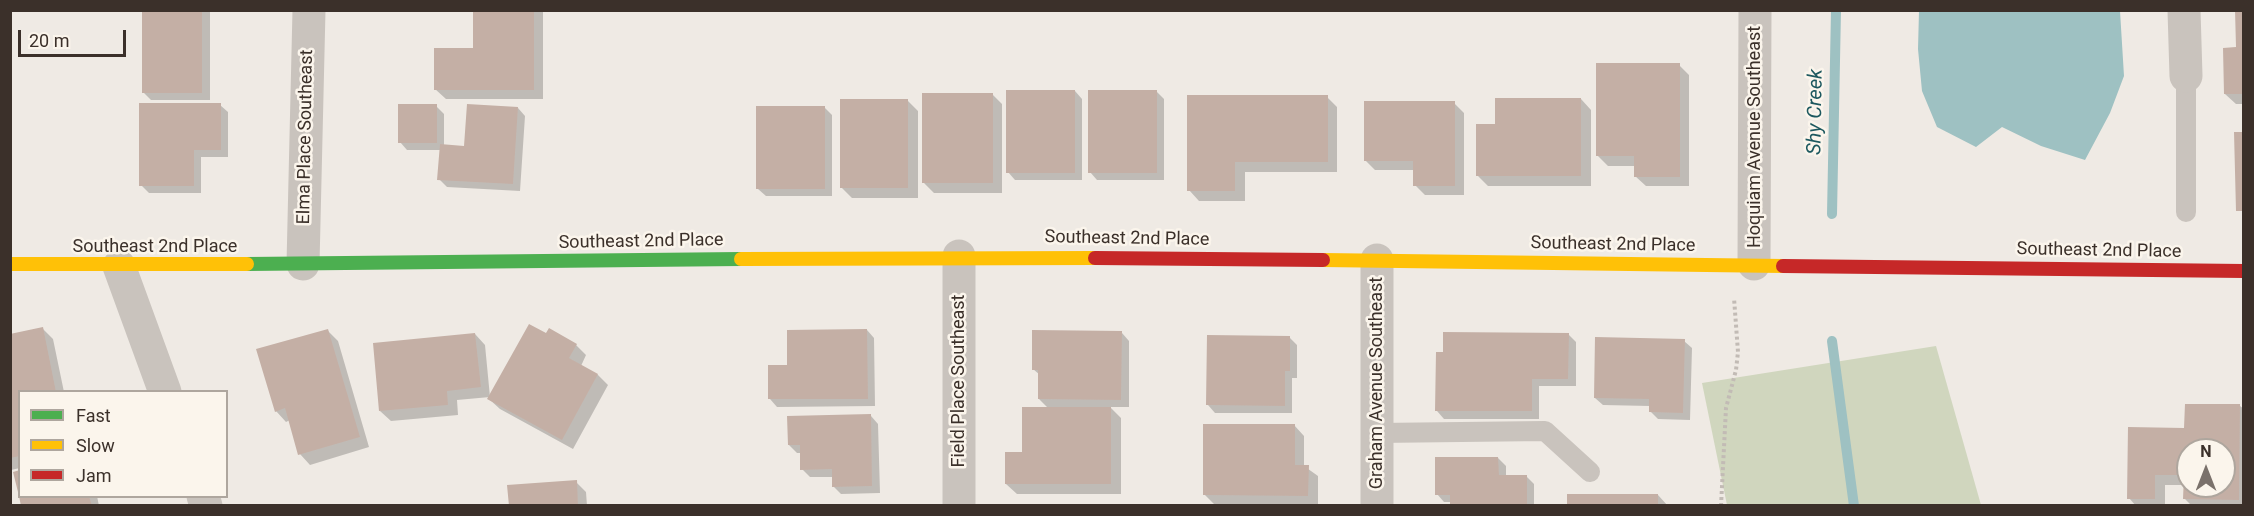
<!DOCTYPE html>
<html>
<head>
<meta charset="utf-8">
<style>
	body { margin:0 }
	#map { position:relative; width:2254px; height:516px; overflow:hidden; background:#efeae4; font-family:Roboto,sans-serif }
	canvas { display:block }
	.frame { position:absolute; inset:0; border:12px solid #3b302a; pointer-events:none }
	.legend { position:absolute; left:18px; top:390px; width:210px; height:108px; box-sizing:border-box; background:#fbf5ec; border:2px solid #aea69e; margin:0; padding:8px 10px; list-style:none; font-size:18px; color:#3b302a }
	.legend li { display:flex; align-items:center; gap:12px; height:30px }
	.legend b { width:30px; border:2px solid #aea69e }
	.north { position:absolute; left:2176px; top:438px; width:60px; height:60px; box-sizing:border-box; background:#fbf5ec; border:2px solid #aea69e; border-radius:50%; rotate:0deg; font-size:16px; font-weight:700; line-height:24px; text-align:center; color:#3b302a }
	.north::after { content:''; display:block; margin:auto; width:21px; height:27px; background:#7a716b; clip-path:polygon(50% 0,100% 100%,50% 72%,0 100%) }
	.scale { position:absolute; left:18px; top:30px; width:108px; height:27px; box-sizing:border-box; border:3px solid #3b302a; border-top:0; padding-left:8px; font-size:18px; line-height:21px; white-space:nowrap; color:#3b302a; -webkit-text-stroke:4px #fbf5ec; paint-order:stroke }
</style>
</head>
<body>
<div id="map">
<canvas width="2254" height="516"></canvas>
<div class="frame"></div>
<ul class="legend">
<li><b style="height:8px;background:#4caf50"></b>Fast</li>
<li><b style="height:8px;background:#ffc107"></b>Slow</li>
<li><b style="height:8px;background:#c62828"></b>Jam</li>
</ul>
<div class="north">N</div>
<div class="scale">20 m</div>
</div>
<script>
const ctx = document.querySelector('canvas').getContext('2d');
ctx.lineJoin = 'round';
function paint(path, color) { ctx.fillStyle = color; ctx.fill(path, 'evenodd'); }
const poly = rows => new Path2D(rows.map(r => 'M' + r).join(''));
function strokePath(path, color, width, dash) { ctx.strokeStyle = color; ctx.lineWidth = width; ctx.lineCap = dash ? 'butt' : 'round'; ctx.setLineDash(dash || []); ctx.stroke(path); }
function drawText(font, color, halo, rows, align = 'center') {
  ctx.font = font + ' Roboto,sans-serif'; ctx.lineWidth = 5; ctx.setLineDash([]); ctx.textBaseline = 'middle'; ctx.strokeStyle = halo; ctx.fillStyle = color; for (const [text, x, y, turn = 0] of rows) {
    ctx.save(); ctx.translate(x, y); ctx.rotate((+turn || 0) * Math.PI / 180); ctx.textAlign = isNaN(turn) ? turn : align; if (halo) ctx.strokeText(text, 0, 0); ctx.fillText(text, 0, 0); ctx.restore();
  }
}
const green = poly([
	[1936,346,1981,505,1727,505,1702,383]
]);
const water = poly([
	[1919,11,2120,11,2124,76,2110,113,2085,160,2041,146,2002,127,1976,147,1937,127,1922,91,1918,49]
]);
const shadow = poly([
	[143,10,210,12,210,100,151,100,143,92],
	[474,10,543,10,543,99,446,99,435,89,474,50],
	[2244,10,2244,104,2236,104,2225,94,2238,49],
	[1679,65,1689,75,1689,186,1646,186,1635,176,1635,166,1608,166,1597,155],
	[1075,91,1082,99,1082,180,1015,180,1008,172],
	[1156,91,1164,99,1164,180,1097,180,1090,172],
	[992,94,1002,104,1002,193,934,193,924,183],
	[1327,97,1337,107,1337,172,1245,172,1245,201,1199,201,1189,190],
	[1581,99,1591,110,1591,186,1488,186,1478,176,1496,126],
	[908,101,918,111,918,198,852,198,841,187],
	[1454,103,1464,113,1464,195,1425,195,1415,185,1415,170,1375,170,1365,160],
	[220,105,228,112,228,157,201,157,201,193,149,193,141,185],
	[436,106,444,114,444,146,466,147,518,108,525,116,520,191,447,187,439,179,441,150,407,150,400,142],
	[824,107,832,115,832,196,766,196,758,189],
	[43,329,53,339,64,392,20,392,20,468,11,470,10,335],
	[867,330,874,338,875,406,777,407,770,399,789,367],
	[328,331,338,341,369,447,310,465,300,454,290,420,286,422,276,411],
	[1122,333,1129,341,1129,407,1110,407,1121,418,1121,494,1017,494,1006,484,1048,408,1039,399,1040,375,1033,369],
	[475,334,485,345,490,397,457,400,458,415,391,421,380,411],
	[1568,334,1576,342,1576,386,1539,386,1539,419,1444,419,1437,411],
	[546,335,576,345,586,355,581,366,598,375,608,385,573,449,500,409,489,399],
	[1290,338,1297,345,1297,378,1292,378,1292,413,1215,413,1208,405],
	[1684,341,1692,348,1690,420,1658,419,1650,411,1650,406,1603,405,1595,398],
	[2240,406,2244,409,2244,506,2192,506,2185,499,2185,485,2165,485,2165,506,2136,506,2129,498,2186,429],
	[2188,450,2224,450,2224,486,2188,486],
	[871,416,878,424,880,493,841,494,833,486,833,477,810,477,802,469,802,453,797,453,789,445],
	[1294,425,1304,436,1304,466,1318,476,1318,505,1215,505,1204,494],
	[1498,458,1506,466,1506,476,1526,476,1534,484,1534,506,1452,506,1452,502,1444,502,1437,494],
	[576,482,586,492,587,506,510,506],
	[1658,495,1668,506,1569,506],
	[20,496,97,496,99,506,22,506]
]);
const stream = poly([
	[1832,214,1836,10],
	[1832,341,1854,506]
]);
const building = poly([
	[142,10,202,10,202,93,142,93],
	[473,10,534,10,534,90,434,90,434,48,473,48],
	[2235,10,2244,10,2244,94,2224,94,2223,48,2236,47],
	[1596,63,1680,63,1680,177,1634,177,1634,156,1596,156],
	[1006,90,1075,90,1075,173,1006,173],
	[1088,90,1157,90,1157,173,1088,173],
	[922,93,993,93,993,183,922,183],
	[1187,95,1328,95,1328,162,1235,162,1235,191,1187,191],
	[1495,98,1581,98,1581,176,1476,176,1476,124,1495,124],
	[840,99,908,99,908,188,840,188],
	[1364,101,1455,101,1455,186,1413,186,1413,161,1364,161],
	[139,103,221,103,221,150,194,150,194,186,139,186],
	[398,104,437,104,437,143,398,143],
	[467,104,518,107,513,184,437,180,440,144,464,146],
	[756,106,825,106,825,189,756,189],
	[2234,132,2244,132,2244,211,2236,211],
	[529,324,546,333,549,328,577,344,569,358,598,374,562,440,487,399],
	[43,327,56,392,20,392,20,456,10,458,10,334],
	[328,329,360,437,298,455,285,408,275,412,256,349],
	[867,329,868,399,768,399,768,365,787,365,787,330],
	[1032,330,1122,331,1121,400,1038,399,1038,370,1032,370],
	[1443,332,1569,333,1568,379,1532,379,1532,411,1435,411,1436,352,1443,352],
	[475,333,481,387,447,391,448,405,379,411,373,343],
	[1207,335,1290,336,1290,371,1285,371,1285,406,1206,405],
	[1595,337,1685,339,1683,413,1649,412,1649,399,1594,398],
	[2185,404,2240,404,2239,500,2183,499,2184,475,2155,475,2155,499,2127,499,2128,427,2184,428],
	[2188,450,2224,450,2224,486,2188,486],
	[1022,407,1111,407,1111,484,1005,484,1005,452,1022,452],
	[871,414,872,486,832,487,832,469,800,470,800,445,788,445,787,416],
	[1203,424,1295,424,1295,465,1309,465,1308,496,1203,495],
	[1435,457,1498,457,1499,475,1527,475,1527,506,1450,506,1450,495,1435,495],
	[20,470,20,496,19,496,13,472],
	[577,480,578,506,509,506,507,485],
	[1567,494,1658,494,1658,506,1567,506],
	[19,496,89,496,92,506,21,506]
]);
const path = poly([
	[1721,506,1726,408,1736,370,1738,352,1734,298]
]);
const lane = poly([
	[2186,76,2186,212],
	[1377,433,1545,431,1590,472]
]);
const street = poly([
	[2184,10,2186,76],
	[959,256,959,506],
	[1377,260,1377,506],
	[303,264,309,10],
	[1754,264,1755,10],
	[119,266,165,392],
	[203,496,206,506]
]);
const fast = poly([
	[247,264,741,259]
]);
const slow = poly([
	[741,259,1095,258],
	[1323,260,1783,266],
	[10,264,247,264]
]);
const jam = poly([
	[1095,258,1323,260],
	[1783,266,2244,271]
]);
const streetNames = [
	["Elma Place Southeast",306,137,-89],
	["Hoquiam Avenue Southeast",1755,137,-90],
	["Southeast 2nd Place",1127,239,1],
	["Southeast 2nd Place",641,242,-1],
	["Southeast 2nd Place",1613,245,1],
	["Southeast 2nd Place",155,247],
	["Southeast 2nd Place",2099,251,1],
	["Field Place Southeast",959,381,-90],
	["Graham Avenue Southeast",1377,383,-90]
];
const waterNames = [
	["Shy Creek",1816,112,-89]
];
paint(green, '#d0d6be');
paint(water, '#9ec1c2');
paint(shadow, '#0003');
strokePath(stream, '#9ec1c2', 10);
paint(building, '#c4afa5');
strokePath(path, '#c2bbb5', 4, [3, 3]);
strokePath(lane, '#c9c3bd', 20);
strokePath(street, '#c9c3bd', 33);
strokePath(fast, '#4caf50', 14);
strokePath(slow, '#ffc107', 14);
strokePath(jam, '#c62828', 14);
drawText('18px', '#3b302a', '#fbf5ec', streetNames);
drawText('italic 20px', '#1c585f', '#fbf5ec', waterNames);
</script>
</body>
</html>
